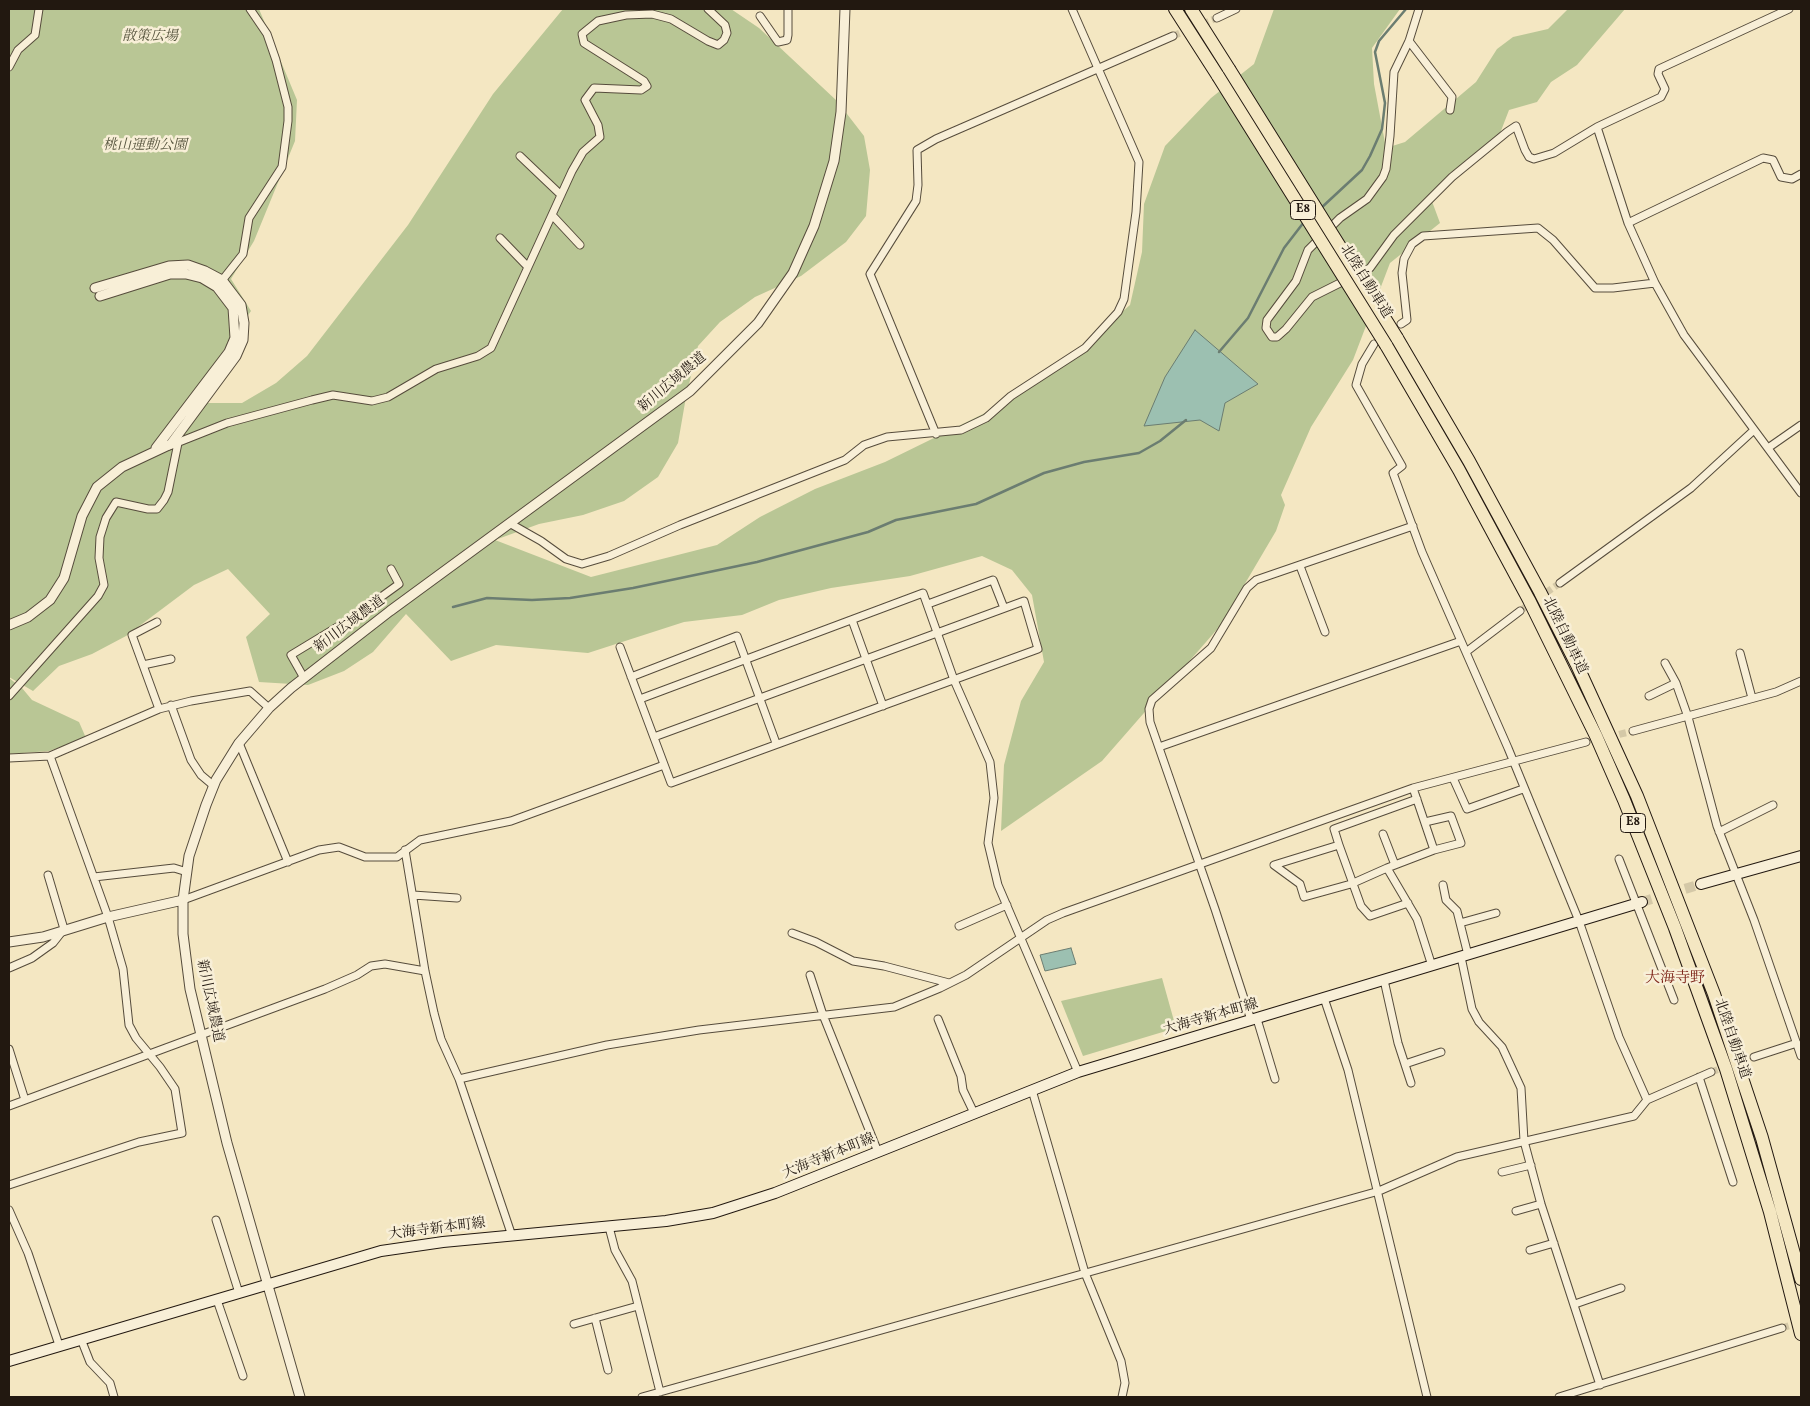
<!DOCTYPE html>
<html>
<head>
<meta charset="utf-8">
<style>
	body { margin:0 }
	#map { position:relative; width:1810px; height:1406px; overflow:hidden; background:#f4e7c2; font-family:Vollkorn,serif }
	canvas { display:block }
	.frame { position:absolute; inset:0; border:10px solid #221810; pointer-events:none }
</style>
</head>
<body>
<div id="map">
<canvas width="1810" height="1406"></canvas>
<div class="frame"></div>
</div>
<script>
const ctx = document.querySelector('canvas').getContext('2d');
ctx.lineJoin = 'round';
function paint(path, color) { ctx.fillStyle = color; ctx.fill(path, 'evenodd'); }
const poly = rows => new Path2D(rows.map(r => 'M' + r).join(''));
function strokePath(path, color, width, dash) { ctx.strokeStyle = color; ctx.lineWidth = width; ctx.lineCap = dash ? 'butt' : 'round'; ctx.setLineDash(dash || []); ctx.stroke(path); }
function drawText(font, color, halo, rows, align = 'center') {
  ctx.font = font + ' Vollkorn,"Noto Serif JP",serif'; ctx.lineWidth = 5; ctx.setLineDash([]); ctx.textBaseline = 'middle'; ctx.strokeStyle = halo; ctx.fillStyle = color; for (const [text, x, y, turn = 0] of rows) {
    ctx.save(); ctx.translate(x, y); ctx.rotate((+turn || 0) * Math.PI / 180); ctx.textAlign = isNaN(turn) ? turn : align; if (halo) ctx.strokeText(text, 0, 0); ctx.fillText(text, 0, 0); ctx.restore();
  }
}
const green = poly([
	[9,9,259,9,297,100,295,141,254,241,231,279,251,311,187,403,242,403,276,383,307,356,408,225,493,94,563,9,731,9,759,28,837,101,864,136,870,170,866,216,846,242,801,276,755,297,720,322,698,346,686,397,678,443,658,477,624,501,583,515,539,524,495,540,591,577,717,545,760,517,815,489,885,462,985,413,1023,392,1060,366,1130,305,1142,252,1144,204,1165,146,1211,98,1254,64,1274,9,1400,9,1372,48,1374,84,1386,148,1405,142,1476,82,1497,49,1513,37,1548,29,1568,9,1625,9,1577,65,1551,82,1537,102,1509,110,1499,136,1450,173,1430,196,1440,223,1390,263,1353,360,1311,427,1281,495,1285,505,1276,531,1220,626,1102,761,1001,831,1004,765,1021,701,1044,662,1032,595,1012,570,982,556,910,576,831,588,779,600,742,615,684,622,588,653,496,645,451,661,406,614,373,652,344,671,308,685,259,682,246,637,270,614,228,569,194,585,126,636,92,654,59,666,33,691,9,677],
	[9,678,22,688,32,700,79,722,86,738,49,751,9,754],
	[1162,978,1176,1028,1083,1056,1061,1001]
]);
const water = poly([
	[1195,330,1258,384,1225,403,1219,431,1200,420,1144,426,1165,377,1195,330],
	[1071,948,1076,964,1045,971,1040,955,1071,948]
]);
const stream = poly([
	[1320,209,1362,170,1370,156,1382,129,1385,103,1375,52,1379,41,1406,9],
	[1219,352,1248,318,1284,248,1304,222],
	[453,607,487,598,532,600,570,598,633,588,757,562,868,532,896,520,976,504,1044,473,1084,462,1139,453,1160,441,1186,420]
]);
const minorTunnel = poly([
	[1173,36,1217,18],
	[1520,611,1560,583],
	[1609,737,1633,731],
	[1711,1072,1754,1057],
	[1782,1328,1801,1322]
]);
const secondaryTunnel = poly([
	[1642,902,1701,884]
]);
const minor = poly([
	[1419,9,1409,41,1394,72,1390,136,1386,169,1383,177,1367,199,1340,218,1308,250,1296,281,1267,320,1266,328,1272,337,1277,337,1286,329,1312,297,1370,268,1394,235,1452,177,1507,132,1516,126,1525,150,1529,157,1534,159,1554,153,1597,127],
	[1789,9,1659,69,1658,74,1665,89,1661,97,1597,127,1628,223,1655,283,1684,335,1801,493],
	[760,16,778,42,787,40,788,35,788,9],
	[1217,18,1236,9],
	[1409,41,1452,97,1450,110],
	[9,67,18,50,35,35,39,9],
	[520,156,561,195],
	[552,215,580,245],
	[1628,223,1763,158,1773,160,1781,177,1792,179,1801,174],
	[500,238,528,267],
	[220,283,243,254,249,218,282,167,288,121,288,107,276,60,267,34,250,9],
	[1401,324,1407,320,1402,273,1404,259,1412,244,1423,236,1538,228,1553,240,1595,288,1613,288,1655,283],
	[1374,344,1362,364,1356,385,1402,466,1393,473,1422,552,1508,748,1579,921,1619,1037,1647,1100],
	[936,434,870,274,916,201,918,185,917,150,936,139,1173,36],
	[169,446,227,423,312,400,333,395,372,401,388,397,436,369,478,356,491,348,572,171,583,152,600,137,598,125,585,100,594,88,641,90,647,86,644,81,584,43,582,34,598,21,626,15,652,14,671,19,708,41,718,45,724,40,727,33,725,25,708,9],
	[1768,448,1801,425],
	[511,524,541,541,566,559,582,564,609,556,680,525,845,460,864,445,887,437,961,430,986,418,1011,396,1085,348,1118,312,1124,299,1136,212,1139,162,1072,9],
	[1300,566,1325,632],
	[1560,583,1691,488,1754,430],
	[928,604,993,580,1004,608],
	[852,620,883,706],
	[157,622,132,635,159,709],
	[620,647,671,783,1038,649,1024,601,654,737],
	[1466,652,1520,611],
	[1740,653,1752,698],
	[1665,663,1676,683,1688,717,1717,826,1754,920,1801,1056],
	[143,665,171,659],
	[631,677,737,636,776,743],
	[304,678,291,655,352,618,399,584,391,569],
	[9,696,98,596,104,585,99,558,100,537,106,518,116,502,148,509,157,509,164,500,168,492,178,443],
	[1649,696,1676,683],
	[640,699,923,593,954,680,990,762,994,798,988,843,998,885,1078,1072],
	[171,705,191,760,201,775,214,786],
	[1633,731,1776,692,1801,681],
	[239,743,288,862],
	[1159,747,1461,641],
	[9,758,50,756,159,709,191,701,250,691,269,708],
	[1453,778,1467,809,1523,789],
	[1413,788,1434,850,1387,868,1417,919,1432,966],
	[1425,822,1451,816,1461,843,1434,850],
	[1719,832,1773,805],
	[1383,834,1395,865],
	[1339,845,1361,906,1370,916,1408,903],
	[405,850,425,971,434,1013,441,1039,459,1079,512,1236],
	[1619,859,1674,1000],
	[1387,868,1351,884,1304,897,1300,884,1274,865,1339,845,1334,829,1417,799],
	[94,877,174,868,187,872],
	[1443,885,1446,900,1457,911,1468,955],
	[413,895,457,898],
	[183,900,319,850,339,847,365,857,397,857,420,840,511,821,664,765],
	[1460,923,1496,913],
	[959,926,1007,905],
	[792,933,816,942,853,961,884,966,949,983],
	[1461,957,1472,1009,1479,1022,1502,1047,1521,1088,1524,1141,1541,1204,1600,1385],
	[9,968,32,958,53,943,64,929,48,875],
	[810,975,823,1015,878,1152],
	[1384,980,1398,1043,1411,1083],
	[1324,998,1348,1070,1427,1397],
	[938,1019,961,1076,963,1090,974,1113],
	[1257,1019,1275,1079],
	[1251,1020,1215,909,1150,722,1149,709,1152,700,1211,648,1247,588,1256,580,1413,526],
	[9,1049,25,1100],
	[1754,1057,1797,1043],
	[1405,1064,1441,1052],
	[1699,1077,1733,1182],
	[459,1079,607,1045,699,1030,894,1007,940,988,966,975,1047,920,1063,913,1413,788,1586,742],
	[1032,1090,1085,1273,1121,1361,1125,1383,1122,1397],
	[9,1106,325,989,357,975,371,966,385,964,425,971],
	[1502,1172,1531,1165],
	[9,1185,139,1142,182,1133,175,1089,160,1067,136,1038,129,1025,123,969,108,917,50,756],
	[9,1210,28,1253,59,1345],
	[1516,1211,1541,1204],
	[216,1220,239,1293],
	[609,1227,615,1250,632,1281,660,1392],
	[1530,1250,1554,1243],
	[217,1300,243,1376],
	[1575,1304,1621,1288],
	[595,1318,608,1370],
	[574,1324,638,1306],
	[81,1339,90,1362,110,1383,114,1397],
	[642,1397,1379,1191,1457,1157,1634,1116,1647,1100,1711,1072],
	[1559,1397,1782,1328]
]);
const tertiary = poly([
	[100,296,170,274,186,274,202,278,217,287,233,308,235,338,229,352,156,448],
	[9,625,28,617,50,600,64,578,82,516,97,487,122,467,171,444,236,356,243,340,244,323,241,305,222,280,205,271,188,265,169,266,95,288],
	[9,942,43,937,108,917,183,900],
	[300,1397,227,1143,190,989,183,934,183,900,189,856,206,805,216,780,239,743,269,708,291,688,390,611,690,391,758,323,793,273,814,226,834,161,841,112,845,9]
]);
const secondary = poly([
	[1701,884,1801,856],
	[9,1361,381,1251,443,1242,666,1221,713,1213,775,1193,1078,1072,1642,902]
]);
const motorway = poly([
	[1175,9,1218,76],
	[1191,9,1229,69],
	[1397,338,1469,461,1540,592,1577,665,1637,796,1714,994,1762,1138,1801,1279],
	[1386,345,1459,470,1529,600,1596,736,1624,800,1675,928,1726,1069,1770,1212,1801,1334]
]);
const motorwayBridge = poly([
	[1229,69,1397,338],
	[1218,76,1386,345]
]);
const shields = [
	[1303,210,25],
	[1633,823,25]
];
const shieldNames = [
	["E8",1303,210],
	["E8",1633,823]
];
const parkNames = [
	["散策広場",150,37],
	["桃山運動公園",145,146]
];
const streetNames = [
	["北陸自動車道",1365,282,58],
	["新川広域農道",673,383,-40],
	["新川広域農道",350,625,-37],
	["北陸自動車道",1564,636,64],
	["新川広域農道",209,1001,78],
	["大海寺新本町線",1211,1018,-16],
	["北陸自動車道",1731,1039,71],
	["大海寺新本町線",829,1157,-22],
	["大海寺新本町線",437,1230,-7]
];
const neighbourhoodNames = [
	["大海寺野",1675,979]
];
paint(green, '#b9c695');
paint(water, '#9cc0b1');
strokePath(water, '#6b7d71', 1);
strokePath(stream, '#6b7d71', 2.5);
strokePath(minorTunnel, '#d4c8a7', 7, [7, 3.5]);
strokePath(secondaryTunnel, '#d4c8a7', 10, [10, 5]);
strokePath(minor, '#564c3c', 9);
strokePath(tertiary, '#564c3c', 11);
strokePath(secondary, '#221810', 12);
strokePath(motorway, '#221810', 14);
strokePath(minor, '#f8efd7', 7);
strokePath(tertiary, '#f8efd7', 9);
strokePath(secondary, '#f8efd7', 10);
strokePath(motorway, '#f4e7c2', 12);
strokePath(motorwayBridge, '#221810', 14, []);
strokePath(motorwayBridge, '#f4e7c2', 12);
for (const [x, y, w] of shields) { const box = new Path2D(); box.roundRect(x - w / 2, y - 9.5, w, 19, 4); ctx.fillStyle = '#f8efd7'; ctx.fill(box); strokePath(box, '#221810', 1); }
drawText('bold 12px', '#221810', null, shieldNames);
drawText('italic 14px', '#57553f', '#f8efd7', parkNames);
drawText('14px', '#221810', '#f8efd7', streetNames);
drawText('15px', '#7a1f14', '#f8efd7', neighbourhoodNames);
</script>
</body>
</html>
